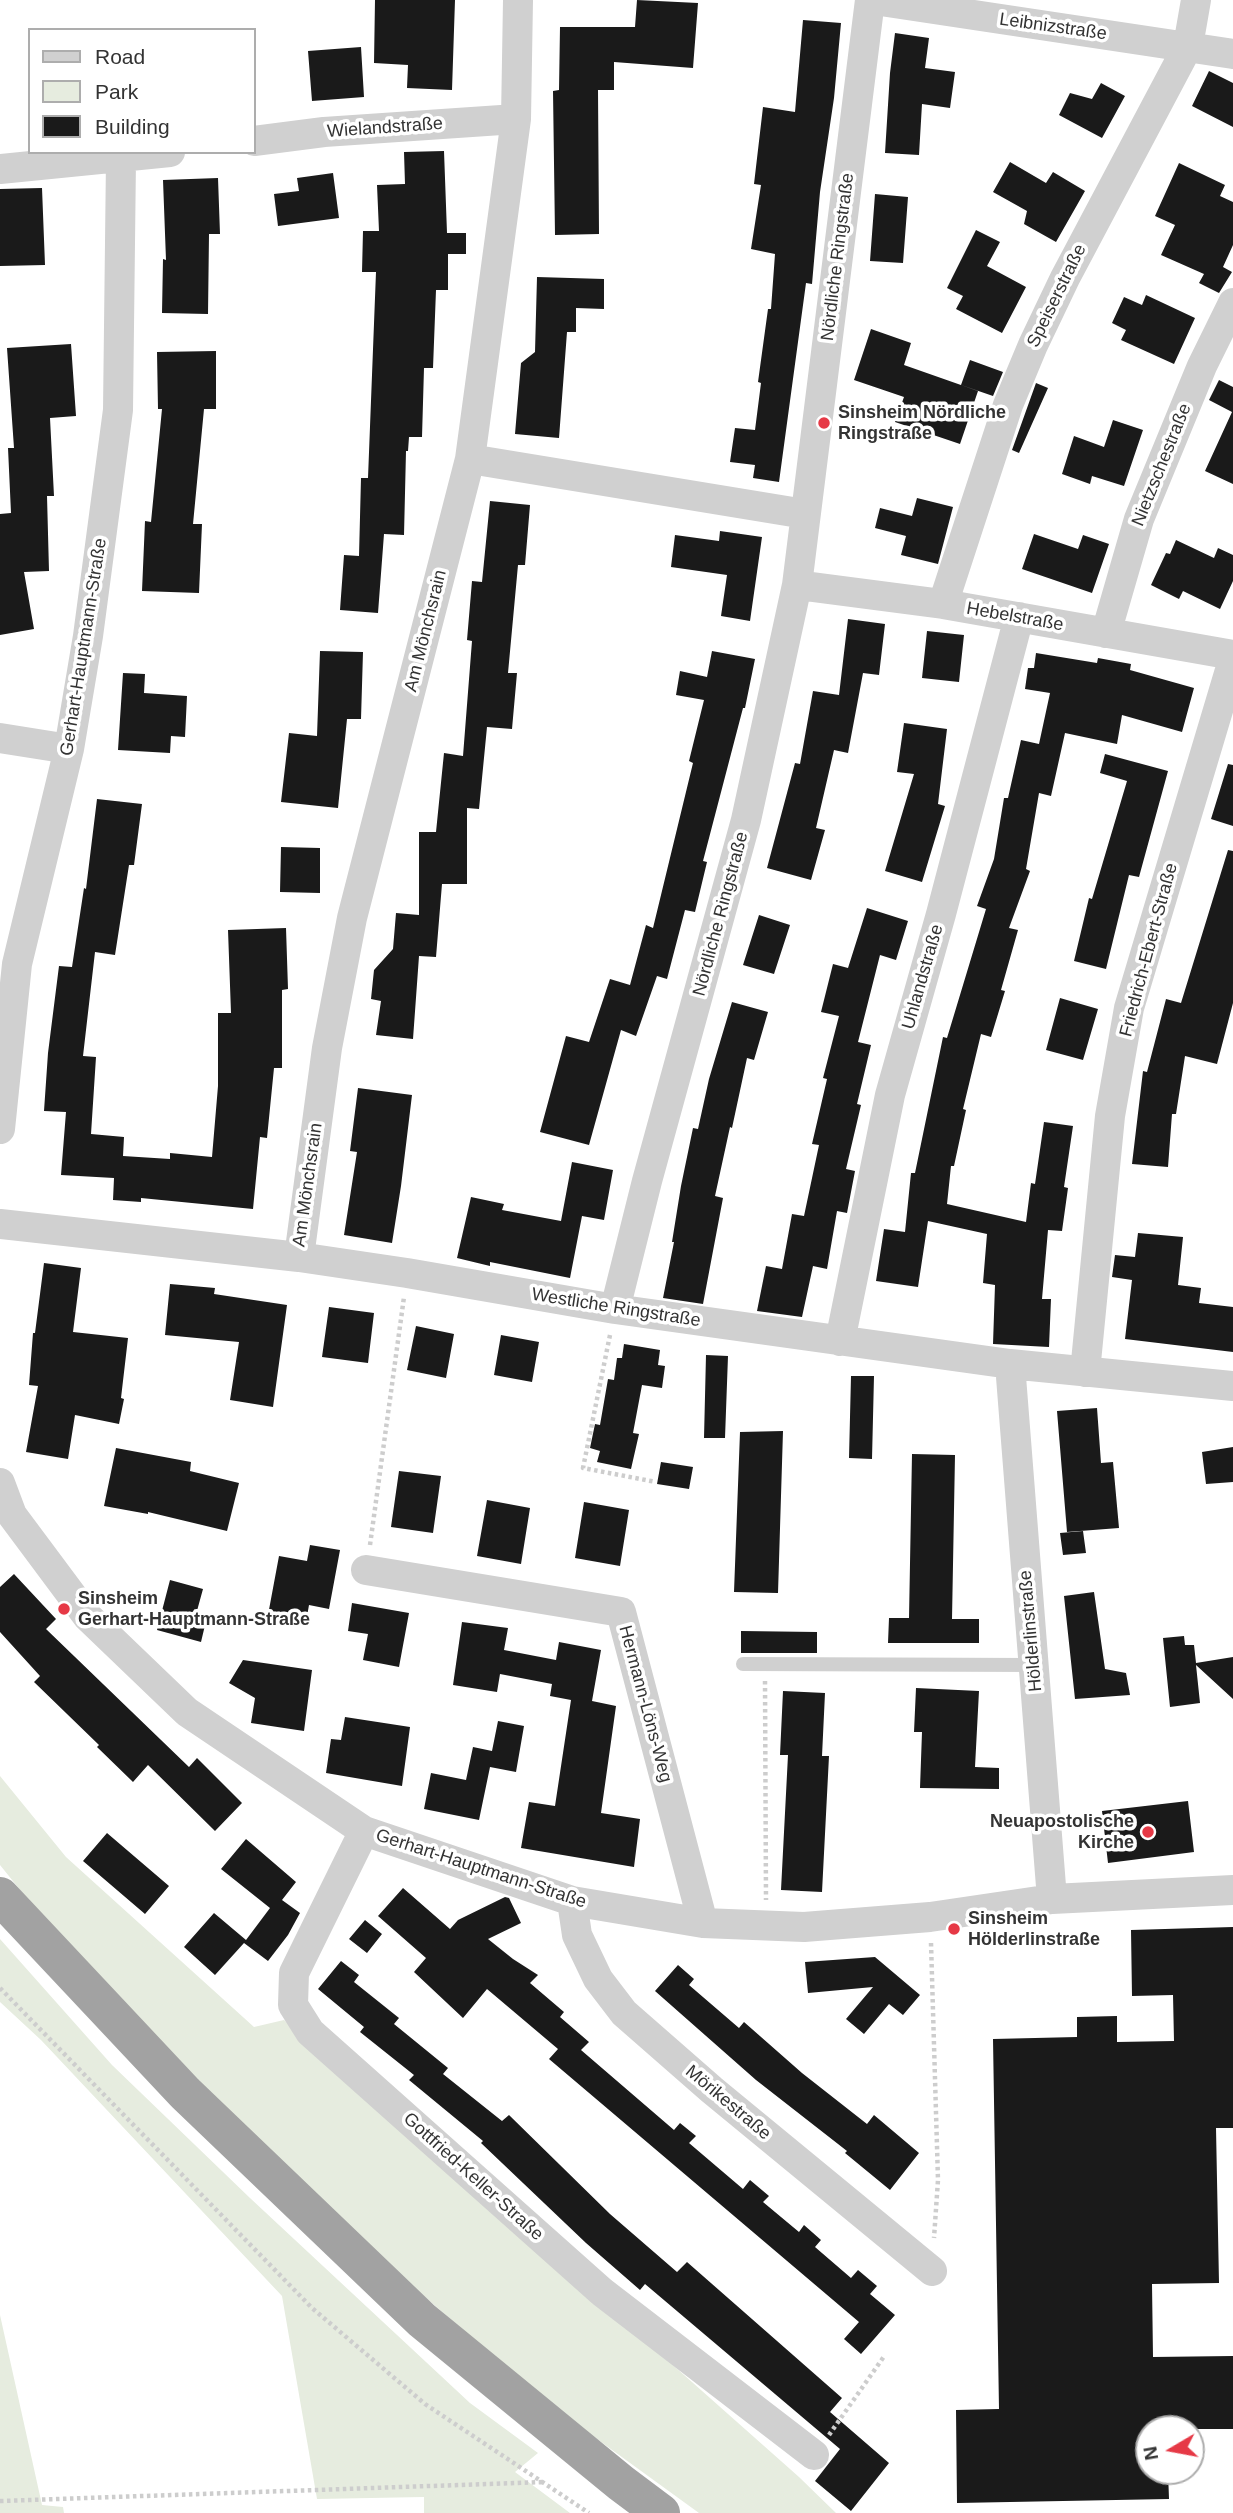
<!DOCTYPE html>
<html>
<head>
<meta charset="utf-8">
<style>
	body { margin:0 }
	#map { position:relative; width:1233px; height:2513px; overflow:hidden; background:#fff; font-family:Helvetica,sans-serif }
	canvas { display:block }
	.legend { position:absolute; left:28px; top:28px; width:228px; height:126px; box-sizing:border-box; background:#fff; border:2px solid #adadad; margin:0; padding:9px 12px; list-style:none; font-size:21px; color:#333 }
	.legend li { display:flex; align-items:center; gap:14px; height:35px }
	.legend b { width:35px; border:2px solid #adadad }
	.north { position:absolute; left:1135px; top:2415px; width:70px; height:70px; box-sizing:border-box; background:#fff; border:2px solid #adadad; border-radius:50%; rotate:260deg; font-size:19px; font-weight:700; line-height:28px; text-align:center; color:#333 }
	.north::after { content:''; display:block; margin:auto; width:24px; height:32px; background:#e63946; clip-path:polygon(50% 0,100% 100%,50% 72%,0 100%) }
</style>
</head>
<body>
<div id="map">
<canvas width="1233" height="2513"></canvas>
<ul class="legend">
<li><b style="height:9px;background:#d0d0d0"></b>Road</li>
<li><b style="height:19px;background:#e6ecdf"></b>Park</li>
<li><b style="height:19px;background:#1a1a1a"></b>Building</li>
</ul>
<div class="north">N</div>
</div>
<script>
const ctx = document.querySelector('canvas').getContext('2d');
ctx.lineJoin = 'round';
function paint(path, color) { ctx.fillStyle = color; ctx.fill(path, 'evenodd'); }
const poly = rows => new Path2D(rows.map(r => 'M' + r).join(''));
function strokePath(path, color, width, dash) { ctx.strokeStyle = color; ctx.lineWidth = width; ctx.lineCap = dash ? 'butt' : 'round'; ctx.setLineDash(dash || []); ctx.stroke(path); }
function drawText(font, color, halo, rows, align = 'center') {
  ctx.font = font + ' Helvetica,sans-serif'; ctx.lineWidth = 7; ctx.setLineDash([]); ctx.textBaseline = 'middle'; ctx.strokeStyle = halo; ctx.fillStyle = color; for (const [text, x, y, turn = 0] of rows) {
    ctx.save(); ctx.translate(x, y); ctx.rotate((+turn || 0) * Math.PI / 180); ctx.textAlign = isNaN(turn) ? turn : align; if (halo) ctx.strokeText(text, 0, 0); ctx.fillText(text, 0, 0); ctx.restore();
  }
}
const green = poly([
	[0,1776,66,1857,254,2027,284,2020,799,2477,836,2513,699,2513,546,2402,379,2257,181,2069,25,1896,0,1865],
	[0,1939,112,2065,250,2198,470,2403,538,2453,515,2472,570,2513,424,2513,424,2497,317,2499,282,2296,41,2040,0,2002],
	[0,2315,42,2505,63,2507,64,2513,0,2513]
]);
const building = poly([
	[375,0,455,0,452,90,407,88,408,65,374,63],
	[637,0,698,3,693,68,614,62,614,90,598,90,599,234,555,235,553,91,559,90,560,27,635,27],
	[803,20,841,23,834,98,820,192,812,284,806,283,779,482,753,478,755,465,730,462,735,428,755,430,761,383,758,382,768,309,771,309,775,254,751,249,761,185,754,184,763,107,795,112],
	[895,33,929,38,925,68,955,72,950,108,922,104,919,155,885,153,890,73],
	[361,47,364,97,312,101,308,51],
	[1209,71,1233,83,1233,127,1192,106],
	[1101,83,1125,96,1102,138,1059,115,1070,93,1092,99],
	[444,151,447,233,466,233,466,254,448,254,448,290,436,290,433,368,424,368,422,437,409,437,408,451,406,451,404,535,384,534,378,613,340,610,344,555,359,556,361,478,368,478,376,272,362,272,363,231,379,231,377,185,405,184,404,152],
	[1010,162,1046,183,1053,172,1085,191,1056,242,1024,224,1027,211,993,192],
	[1179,163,1225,185,1220,196,1233,202,1233,245,1223,267,1232,272,1219,293,1199,283,1204,274,1161,255,1175,225,1155,216],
	[333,173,339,218,278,226,274,194,299,191,297,178],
	[218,178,220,234,209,234,208,314,162,313,163,259,166,260,163,180],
	[42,188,45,265,0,266,0,189],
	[875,194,908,197,903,263,870,261],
	[976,230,1000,242,987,266,1026,287,1002,333,956,309,963,296,947,288],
	[537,277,604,279,604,309,576,308,576,332,567,332,559,438,515,434,521,363,535,352],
	[1146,295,1195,318,1174,364,1121,340,1126,330,1112,323,1124,297,1142,305],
	[871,329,911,343,904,365,978,391,960,444,895,422,904,397,854,380],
	[71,344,76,416,50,418,54,496,47,496,49,571,24,572,34,629,0,635,0,514,11,513,8,448,14,448,7,348],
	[216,351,216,409,204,409,193,524,202,524,199,593,142,591,145,521,151,522,162,409,158,409,157,352],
	[970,360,1003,372,993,396,961,385],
	[1219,380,1233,387,1233,484,1205,471,1232,412,1209,400],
	[1036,383,1048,388,1019,453,1012,450],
	[1113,420,1143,430,1124,486,1092,476,1090,484,1062,474,1074,436,1104,447],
	[917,498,953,507,938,564,901,555,906,536,875,528,880,508,912,516],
	[490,501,530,505,525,565,518,565,508,673,517,673,512,729,487,727,479,809,467,808,467,884,442,884,436,957,419,956,413,1039,376,1035,381,1001,371,999,374,970,393,949,396,913,419,915,419,832,436,832,444,753,463,756,472,641,467,640,472,581,482,582],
	[720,531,762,537,750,621,721,616,727,575,671,567,675,535,719,541],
	[1034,534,1078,549,1083,535,1109,544,1092,593,1022,569],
	[1176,540,1214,558,1218,548,1233,555,1233,581,1220,609,1183,591,1179,599,1151,585,1166,553,1170,554],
	[848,619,885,624,879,675,863,673,848,753,834,750,816,828,825,830,811,880,767,868,795,763,800,764,813,691,839,695],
	[927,631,964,635,959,682,922,678],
	[320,651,363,652,361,719,347,719,338,808,281,802,289,733,317,736],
	[712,651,755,659,745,708,743,708,703,861,707,862,695,912,685,910,667,979,657,976,636,1036,621,1030,589,1145,540,1132,566,1036,589,1042,610,979,630,985,646,925,653,928,693,763,689,761,704,700,676,695,680,671,707,677],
	[1036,653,1097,663,1098,658,1131,664,1130,670,1194,688,1182,732,1122,715,1117,744,1065,733,1051,796,1039,793,1026,869,1030,871,1009,928,1018,930,1001,990,1005,991,991,1037,981,1034,963,1109,966,1110,954,1166,951,1166,947,1204,1026,1222,1031,1183,1035,1184,1044,1122,1073,1126,1064,1187,1068,1188,1062,1231,1048,1230,1042,1299,1051,1299,1049,1347,993,1344,995,1285,983,1283,987,1234,928,1221,918,1287,876,1281,884,1229,905,1232,911,1173,915,1173,943,1037,947,1038,986,909,977,906,994,859,1004,798,1008,798,1021,740,1039,744,1050,693,1025,689,1028,668,1034,668],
	[123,673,145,674,144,693,187,696,185,737,171,736,170,753,118,750],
	[904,723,947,729,938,804,945,806,922,882,885,871,914,774,897,772],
	[1105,754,1168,771,1139,877,1129,875,1106,969,1074,961,1089,898,1092,899,1127,781,1100,773],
	[1228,764,1233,765,1233,826,1211,819],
	[97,799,142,804,134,865,129,865,115,955,95,952,83,1056,96,1057,91,1134,124,1137,123,1156,170,1159,170,1153,212,1157,218,1086,218,1013,231,1013,228,930,286,928,288,989,282,990,282,1068,274,1068,267,1138,260,1137,253,1209,141,1198,141,1202,113,1200,114,1178,61,1175,66,1112,44,1111,48,1053,59,966,72,967,84,888,86,889],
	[281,847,320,848,320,893,280,892],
	[1228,850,1233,851,1233,1003,1217,1064,1185,1056,1176,1114,1172,1114,1168,1167,1132,1164,1143,1071,1147,1072,1166,999,1181,1003],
	[867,908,908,921,896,960,880,955,858,1042,871,1045,857,1104,861,1105,846,1169,855,1171,847,1213,837,1211,827,1269,813,1266,802,1317,757,1311,766,1266,782,1269,792,1214,804,1216,819,1145,812,1144,827,1079,823,1078,839,1016,821,1012,833,964,848,968],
	[759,915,790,925,774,974,743,965],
	[1060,998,1098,1009,1083,1060,1046,1050],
	[732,1002,768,1012,754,1060,747,1058,732,1128,730,1127,715,1196,723,1198,703,1304,663,1298,674,1242,672,1242,681,1186,693,1128,698,1129,709,1079],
	[358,1088,412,1095,401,1186,392,1243,344,1235,357,1152,350,1151],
	[572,1162,613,1170,604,1220,582,1216,570,1278,490,1262,490,1266,457,1258,471,1197,504,1204,502,1210,561,1221],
	[1138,1233,1183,1237,1178,1285,1201,1288,1199,1303,1233,1307,1233,1352,1125,1339,1132,1280,1112,1277,1115,1255,1135,1257],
	[44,1263,81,1268,73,1332,128,1338,121,1398,124,1399,119,1424,75,1415,68,1459,26,1452,38,1386,29,1385,33,1333,35,1333],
	[170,1284,215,1288,214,1294,287,1305,273,1407,230,1400,239,1342,165,1335],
	[329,1307,374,1313,368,1363,322,1357],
	[416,1326,454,1334,446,1378,407,1370],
	[501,1335,539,1342,532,1382,494,1375],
	[624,1344,660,1350,658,1365,665,1366,662,1388,642,1385,633,1433,639,1434,631,1469,597,1462,600,1451,590,1448,595,1424,600,1425,608,1379,614,1380,617,1358,622,1358],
	[706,1355,728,1356,725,1438,704,1438],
	[851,1376,874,1376,872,1459,849,1458],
	[1097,1408,1101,1463,1113,1462,1119,1528,1067,1532,1057,1411],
	[783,1431,778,1593,734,1592,740,1432],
	[1233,1447,1233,1482,1206,1484,1202,1452],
	[116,1448,191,1462,190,1471,239,1483,227,1531,148,1512,148,1514,104,1506],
	[912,1454,955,1455,952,1619,979,1619,979,1643,888,1643,889,1618,909,1618],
	[661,1462,693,1467,689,1489,657,1484],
	[399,1471,441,1476,433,1533,391,1527],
	[487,1500,530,1508,521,1564,477,1556],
	[584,1502,629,1510,620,1566,575,1558],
	[1083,1531,1086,1553,1063,1555,1060,1533],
	[310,1545,340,1550,329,1609,309,1605,306,1622,268,1615,279,1556,307,1561],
	[14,1574,56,1619,46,1629,189,1767,197,1758,242,1803,215,1831,148,1765,133,1782,97,1747,99,1745,34,1682,40,1676,0,1632,0,1587],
	[170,1580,203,1589,195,1618,206,1621,201,1642,157,1630],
	[1094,1592,1105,1669,1126,1673,1130,1695,1075,1699,1064,1596],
	[352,1603,409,1613,399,1667,363,1660,368,1634,348,1631],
	[462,1622,508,1628,504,1650,556,1660,559,1642,601,1650,592,1701,616,1706,601,1813,640,1819,634,1867,521,1848,529,1802,555,1806,571,1700,550,1696,552,1684,500,1674,497,1692,453,1685],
	[741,1631,817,1632,817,1653,741,1653],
	[1184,1636,1185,1645,1194,1645,1196,1663,1233,1657,1233,1699,1196,1665,1200,1703,1170,1707,1163,1638],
	[243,1660,312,1670,304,1731,251,1723,255,1698,229,1683],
	[916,1688,979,1691,975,1767,999,1768,999,1789,920,1788,922,1732,914,1732],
	[783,1691,825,1693,822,1756,829,1756,822,1892,781,1890,788,1755,780,1755],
	[345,1717,410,1727,402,1786,326,1773,331,1739,341,1740],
	[498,1721,524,1726,516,1772,490,1767,479,1820,424,1809,431,1773,466,1780,473,1747,492,1751],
	[1188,1801,1194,1852,1108,1863,1102,1811],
	[107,1833,169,1886,145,1914,83,1861],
	[246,1839,296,1882,282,1900,300,1913,288,1935,268,1961,244,1943,215,1975,184,1947,214,1913,246,1940,270,1908,221,1869],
	[403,1888,450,1929,458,1920,505,1897,509,1898,521,1923,488,1939,513,1959,538,1975,530,1983,564,2012,560,2017,589,2042,581,2050,674,2130,680,2123,696,2136,689,2143,743,2189,750,2180,769,2196,763,2202,799,2232,804,2225,821,2240,815,2247,851,2278,858,2270,877,2286,870,2294,895,2315,861,2354,844,2339,859,2322,549,2059,558,2049,487,1989,463,2018,414,1972,426,1958,378,1916],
	[365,1920,382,1934,367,1953,349,1939],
	[1233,1927,1233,2128,1216,2128,1219,2283,1152,2284,1153,2357,1233,2356,1233,2429,1149,2429,1149,2471,1168,2471,1169,2499,957,2503,956,2410,999,2409,993,2039,1077,2037,1077,2017,1117,2016,1117,2042,1174,2041,1173,1995,1132,1996,1131,1930],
	[875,1957,920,1995,903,2015,889,2004,864,2034,846,2019,873,1987,808,1993,805,1962],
	[341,1961,359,1975,354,1982,399,2018,394,2024,448,2068,443,2074,502,2121,509,2115,610,2214,677,2272,687,2262,842,2398,830,2412,889,2463,851,2511,815,2481,840,2449,645,2284,640,2290,586,2243,481,2143,483,2141,409,2080,414,2075,360,2032,364,2027,318,1989],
	[678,1965,694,1979,689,1985,739,2028,744,2022,802,2073,867,2124,874,2115,919,2153,890,2190,845,2153,847,2151,756,2080,655,1991]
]);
const path = poly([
	[610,1335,583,1468,656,1482],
	[370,1545,404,1297],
	[765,1681,766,1900],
	[931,1943,938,2180,934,2238],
	[0,1988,312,2308,425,2404,589,2513],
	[829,2435,885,2355],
	[0,2501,545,2482]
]);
const service = poly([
	[743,1664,1034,1665]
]);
const minor = poly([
	[874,0,1233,54],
	[254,141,324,132,516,119],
	[0,169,170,152],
	[470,459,805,514],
	[797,585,943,604,1233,655],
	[943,604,1008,405,1033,345,1065,278,1188,46,1196,0],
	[1106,633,1139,519,1202,366,1233,303],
	[0,738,69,749],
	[0,1129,17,964,69,749,88,636,118,410,121,159],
	[0,1224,299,1257,407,1273,615,1309,1010,1364,1233,1386],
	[299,1257,327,1048,352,918,470,459,516,119,518,0],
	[615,1309,647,1181,746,820,797,585,870,0],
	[840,1341,890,1095,941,914,1019,617],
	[1010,1364,1052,1899],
	[1085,1372,1110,1116,1129,1008,1233,660],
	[0,1483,12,1515,88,1617,187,1712,364,1831,572,1901,703,1923,804,1927,930,1917,1052,1899,1233,1890],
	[366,1570,621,1612,703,1923],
	[364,1831,294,1973,293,2005,310,2032,602,2292,814,2455],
	[572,1901,577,1935,598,1979,624,2013,712,2090,932,2271]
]);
const trunk = poly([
	[0,1896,185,2093,422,2320,621,2483,661,2513]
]);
const markers = [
	[824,423,7,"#e63946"],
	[64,1609,7,"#e63946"],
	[1148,1832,7,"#e63946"],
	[954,1929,7,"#e63946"]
];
const streetNames = [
	["Leibnizstraße",1053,27,8],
	["Wielandstraße",385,128,-4],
	["Nördliche Ringstraße",838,257,-83],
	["Speiserstraße",1057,296,-64],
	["Nietzschestraße",1162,465,-68],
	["Hebelstraße",1015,617,10],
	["Am Mönchsrain",426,631,-76],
	["Gerhart-Hauptmann-Straße",84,647,-81],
	["Nördliche Ringstraße",721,914,-75],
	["Friedrich-Ebert-Straße",1149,950,-75],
	["Uhlandstraße",923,977,-74],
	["Am Mönchsrain",308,1185,-82],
	["Westliche Ringstraße",616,1308,9],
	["Hölderlinstraße",1031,1631,-95],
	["Hermann-Löns-Weg",645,1704,75],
	["Gerhart-Hauptmann-Straße",481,1869,18],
	["Mörikestraße",728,2103,40],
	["Gottfried-Keller-Straße",473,2177,42]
];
const poiNames = [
	["Sinsheim Nördliche",838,413],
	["Ringstraße",838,434],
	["Sinsheim",78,1599],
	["Gerhart-Hauptmann-Straße",78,1620],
	["Neuapostolische",1134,1822,"right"],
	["Kirche",1134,1843,"right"],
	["Sinsheim",968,1919],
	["Hölderlinstraße",968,1940]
];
paint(green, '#e6ecdf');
paint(building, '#1a1a1a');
strokePath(path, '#cdcdcd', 4.5, [3.5, 3.5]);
strokePath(service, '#d0d0d0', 14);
strokePath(minor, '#d0d0d0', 30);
strokePath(trunk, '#a2a2a2', 38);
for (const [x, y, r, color] of markers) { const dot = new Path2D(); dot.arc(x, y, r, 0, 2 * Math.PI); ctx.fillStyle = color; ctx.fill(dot); strokePath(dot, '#fff', 2.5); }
drawText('18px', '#333', '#fff', streetNames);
drawText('bold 18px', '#333', '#fff', poiNames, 'left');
</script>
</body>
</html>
